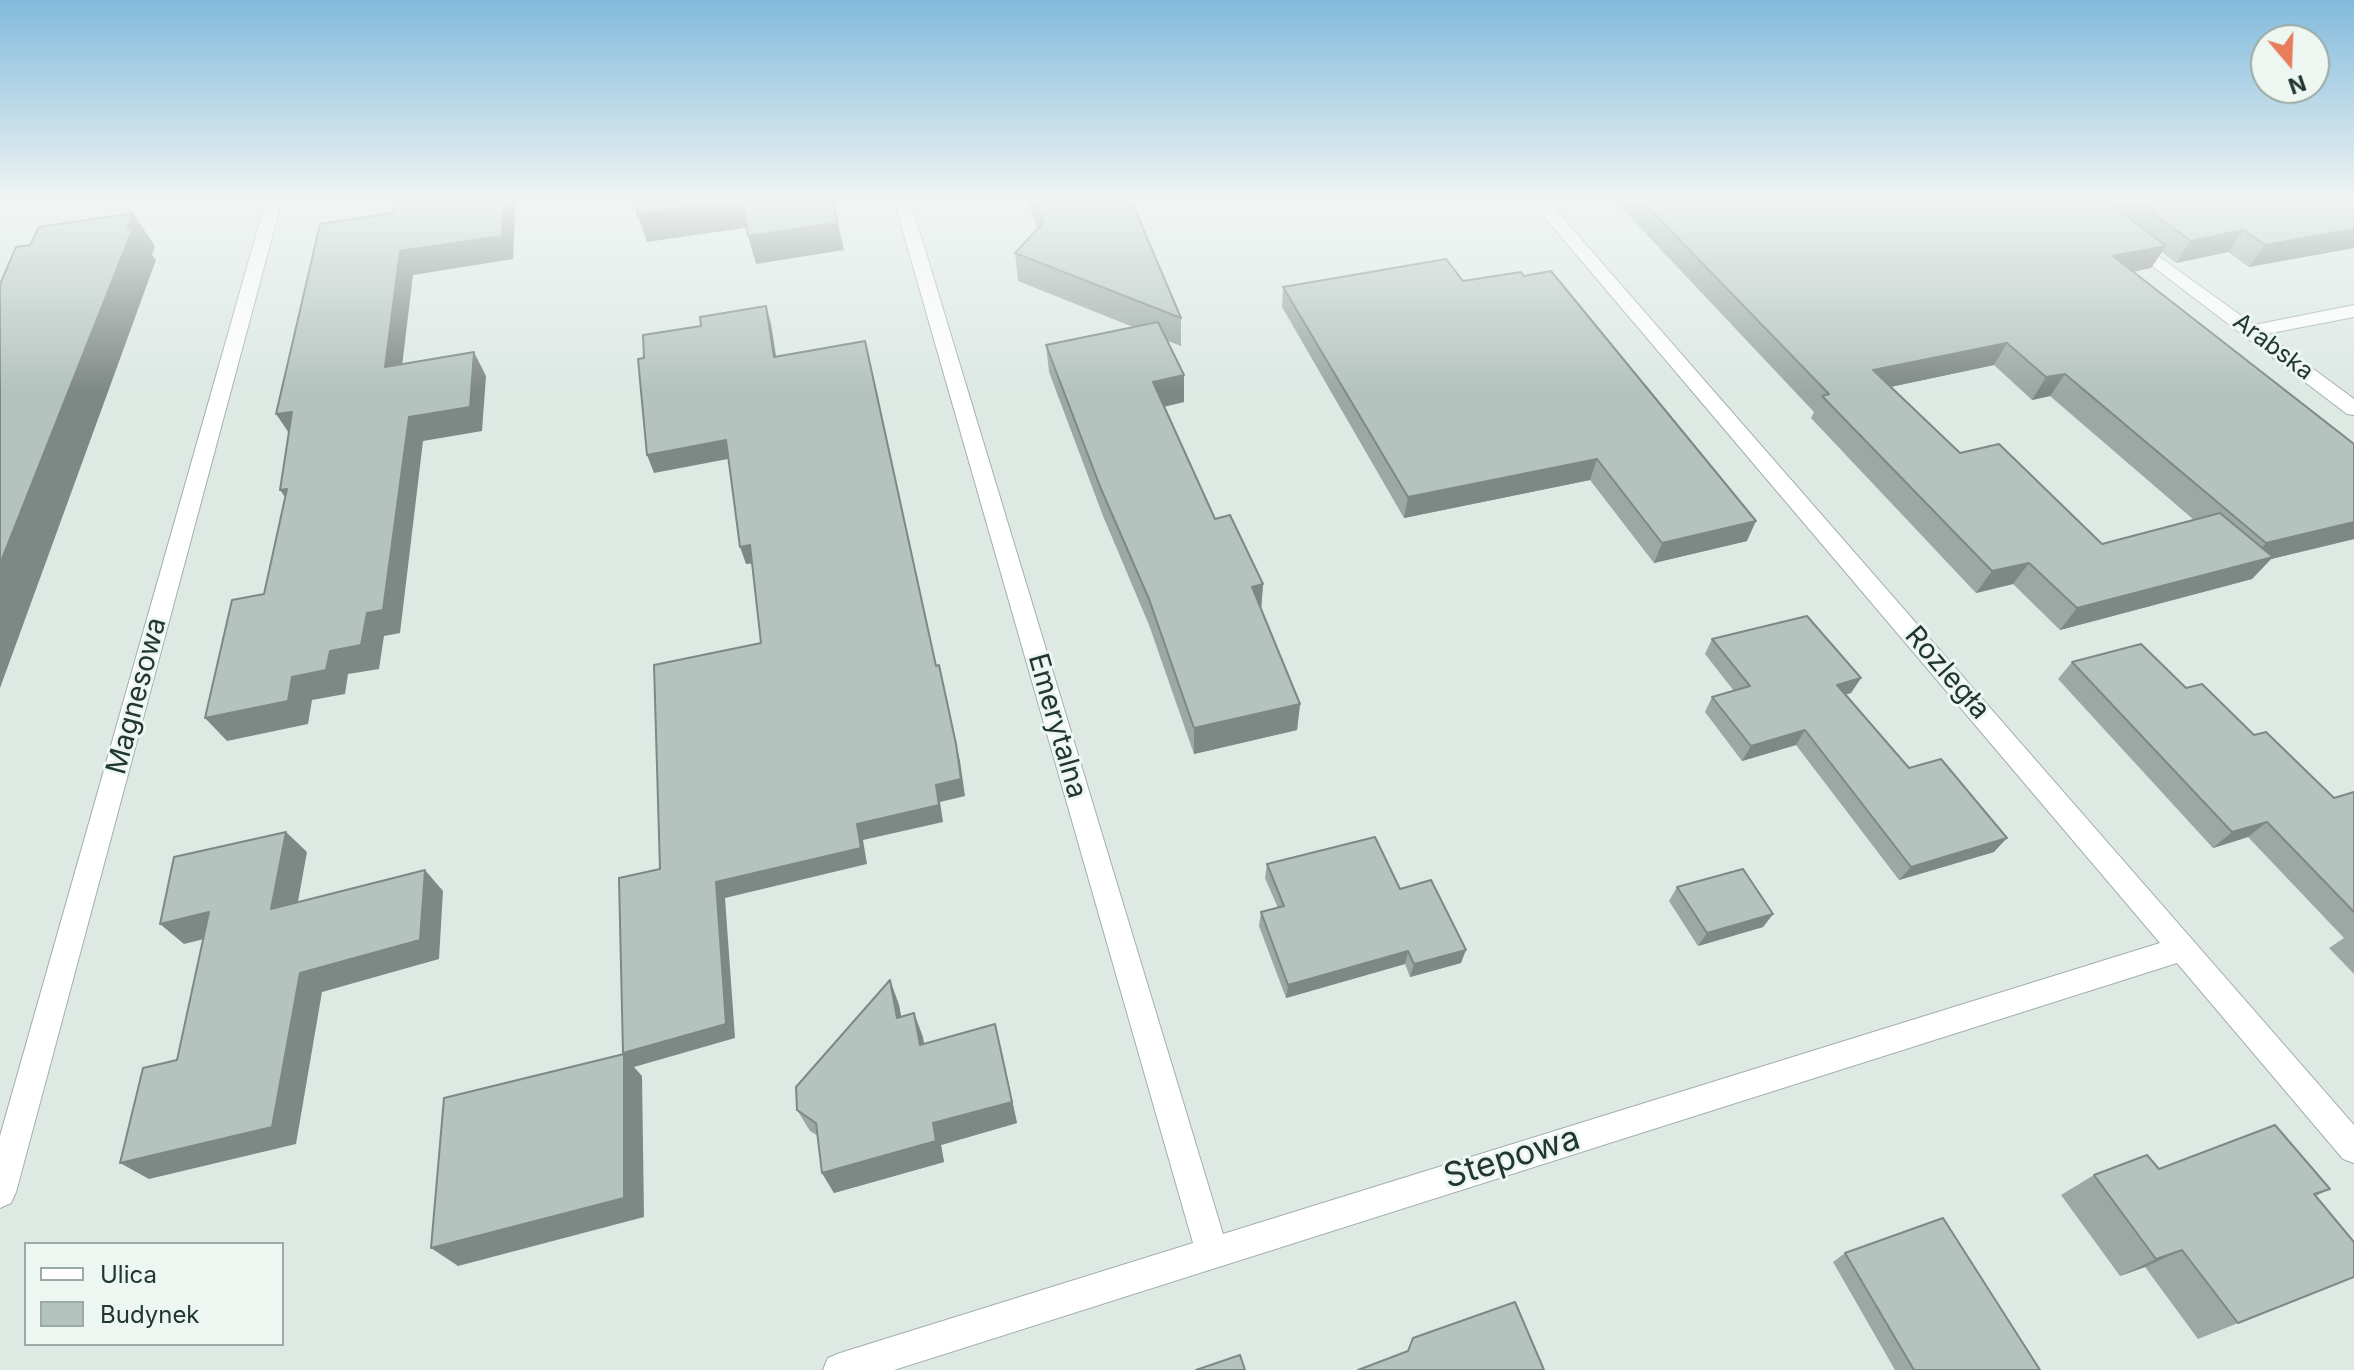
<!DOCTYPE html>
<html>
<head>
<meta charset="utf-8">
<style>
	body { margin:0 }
	#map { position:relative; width:2354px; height:1370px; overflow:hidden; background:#dee9e4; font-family:Inter,sans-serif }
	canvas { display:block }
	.legend { position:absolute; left:24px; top:1242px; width:260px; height:104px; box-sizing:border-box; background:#eef6f2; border:2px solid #9caaa5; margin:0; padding:10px 14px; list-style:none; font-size:24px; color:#213731 }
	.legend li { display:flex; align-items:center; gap:16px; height:40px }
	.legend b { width:40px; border:2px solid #9caaa5 }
	.north { position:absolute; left:2250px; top:24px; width:80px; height:80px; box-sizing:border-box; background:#eef6f2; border:2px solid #9caaa5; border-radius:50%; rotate:161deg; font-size:22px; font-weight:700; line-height:32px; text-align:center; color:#213731 }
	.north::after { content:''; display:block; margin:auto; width:28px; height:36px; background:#e87d5d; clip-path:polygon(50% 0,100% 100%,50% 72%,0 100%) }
</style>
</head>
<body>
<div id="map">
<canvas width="2354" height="1370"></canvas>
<ul class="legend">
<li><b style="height:10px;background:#fff"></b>Ulica</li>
<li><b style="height:22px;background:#b4c3bd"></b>Budynek</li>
</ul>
<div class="north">N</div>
</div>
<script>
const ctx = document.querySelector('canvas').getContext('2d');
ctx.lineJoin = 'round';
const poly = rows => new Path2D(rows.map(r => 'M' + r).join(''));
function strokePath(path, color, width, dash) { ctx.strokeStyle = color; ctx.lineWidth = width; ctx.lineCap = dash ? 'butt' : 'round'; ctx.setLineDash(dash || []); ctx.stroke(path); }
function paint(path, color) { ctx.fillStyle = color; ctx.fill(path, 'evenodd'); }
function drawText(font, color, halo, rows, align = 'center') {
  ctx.font = font + ' Inter,sans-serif'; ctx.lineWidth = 6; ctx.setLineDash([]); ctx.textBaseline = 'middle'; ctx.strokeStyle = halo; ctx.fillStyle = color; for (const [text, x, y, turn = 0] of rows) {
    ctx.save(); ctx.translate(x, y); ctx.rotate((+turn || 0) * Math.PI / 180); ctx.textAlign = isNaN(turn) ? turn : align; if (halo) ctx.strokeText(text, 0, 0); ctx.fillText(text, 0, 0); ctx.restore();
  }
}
const minor = poly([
	[266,200,282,200,16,1192,11,1203,0,1208,0,1136,266,200],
	[894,200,910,200,1223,1234,2160,943,1530,200,1547,200,2354,1125,2354,1163,2343,1159,2177,963,894,1370,823,1370,828,1358,840,1353,1193,1243,894,200],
	[2132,237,2254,325,2354,305,2354,317,2266,334,2354,399,2354,415,2347,414,2126,246,2123,242,2126,238,2132,237]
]);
const wall = poly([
	[1027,200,1131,200,1181,318,1181,346,1168,341,1184,402,1164,407,1215,519,1263,584,1261,610,1300,704,1297,730,1194,754,1149,625,1103,516,1049,372,1046,345,1133,327,1018,281,1015,253,1038,229],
	[1614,200,2354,200,2354,248,2249,267,2228,252,2176,263,2162,252,2151,268,2133,272,2354,444,2354,539,2271,559,2252,579,2060,630,2013,584,1976,593,1811,418,1814,412],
	[1994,365,2032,400,2050,396,2194,520,2102,544,1960,453,1890,387],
	[1463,281,1747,541,1654,563,1590,480,1404,518,1282,307,1283,287],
	[1712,639,1861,678,1851,693,1846,694,1909,768,1994,852,1899,880,1796,745,1742,761,1705,712,1712,697,1734,691,1705,654],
	[2072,662,2186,688,2254,735,2334,798,2354,792,2354,974,2329,948,2344,938,2248,837,2213,848,2058,679],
	[1267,864,1400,889,1461,963,1410,977,1405,964,1286,998,1259,926,1261,912,1278,908,1265,878],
	[1677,887,1773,914,1763,927,1698,946,1669,901],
	[890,980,899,1005,901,1017,914,1013,924,1044,1001,1048,1017,1123,941,1145,944,1162,834,1193,822,1173,818,1136,810,1131,797,1110],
	[2159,1169,2330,1189,2316,1196,2354,1277,2198,1339,2145,1267,2120,1276,2061,1195,2094,1175],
	[1845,1253,2040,1370,1895,1370,1833,1262]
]);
const shadedWall = poly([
	[504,200,516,200,513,259,413,275,399,391,385,367,400,251],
	[743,200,751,227,647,242,637,214],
	[833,200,844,250,756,264,748,236],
	[133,213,155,246,152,255,156,260,0,688,0,564],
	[2354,229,2354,248,2249,267,2265,245],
	[2244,230,2228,252,2176,263,2191,241],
	[2166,246,2151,268,2099,278,2113,256],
	[766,306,771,324,779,375,774,357],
	[2007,343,1994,365,1862,393,1873,370],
	[474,352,486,376,482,431,423,441,400,633,384,636,379,669,348,674,345,694,312,700,308,724,227,741,205,718,292,677,330,651,367,613,409,417],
	[2065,374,2050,396,2032,400,2046,377],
	[1184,375,1184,402,1153,409,1153,382],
	[292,412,293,439,276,414],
	[726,440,733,458,654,473,647,455],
	[1597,459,1590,480,1404,518,1408,497],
	[287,489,297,514,280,490],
	[1756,521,1747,541,1654,563,1662,543],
	[2354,522,2354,539,2271,559,2252,579,2060,630,2077,608,2247,564,2266,543],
	[750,545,757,563,746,564,740,547],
	[2029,563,2013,584,1976,593,1992,571],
	[1263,584,1261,611,1252,587],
	[939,665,960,761,965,796,940,802,943,822,863,840,867,864,725,898,735,1038,634,1067,642,1076,644,1217,458,1266,431,1248,624,1054,716,882,857,824],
	[1861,678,1851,693,1828,700,1837,685],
	[1300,704,1297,730,1194,754,1194,728],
	[1805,730,1796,745,1742,761,1751,746],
	[2267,822,2248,837,2213,848,2232,832],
	[286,832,307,852,293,929,271,909],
	[2007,838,1994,852,1899,880,1911,867],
	[425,870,443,891,439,959,322,992,296,1144,149,1179,120,1163,300,973],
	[209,912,232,932,184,944,160,924],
	[1773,914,1763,927,1698,946,1707,933],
	[1466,950,1461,963,1410,977,1414,964],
	[1408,951,1405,964,1286,998,1288,985],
	[890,980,899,1005,906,1042,897,1018],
	[914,1013,923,1037,928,1068,920,1045],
	[995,1024,1017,1123,941,1145,944,1162,834,1193,822,1173,933,1123],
	[2182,1250,2145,1267,2120,1276,2156,1259]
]);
const building = poly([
	[396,200,504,200,502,236,400,251,385,367,474,352,470,407,409,417,383,610,367,613,361,645,330,651,326,670,292,677,288,701,205,718,232,600,264,594,287,489,280,490,292,412,276,414,320,224,393,213,396,200],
	[636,200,741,200,637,214,636,200],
	[743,200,833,200,837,223,748,236,743,200],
	[1034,200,1131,200,1181,318,1015,253,1043,223,1034,200],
	[1641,200,2106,200,2166,246,2113,256,2354,444,2354,522,2266,543,2065,374,2046,377,2007,343,1873,370,1960,453,1999,444,2102,544,2220,513,2273,557,2077,608,2029,563,1992,571,1822,396,1829,394,1641,200],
	[2135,200,2354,200,2354,229,2265,245,2244,230,2191,241,2135,200],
	[133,213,127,228,133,228,0,564,0,284,16,247,30,245,39,227,133,213],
	[1446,259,1463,281,1521,272,1524,276,1551,271,1756,521,1662,543,1597,459,1408,497,1283,287,1446,259],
	[766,306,774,357,865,341,936,666,939,665,956,744,961,779,936,785,939,805,857,824,861,848,716,882,726,1024,623,1053,619,878,660,869,654,665,761,643,750,545,740,547,726,440,647,455,638,359,644,358,643,335,701,326,700,317,766,306],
	[1158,322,1184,375,1153,382,1215,519,1230,515,1263,584,1252,587,1300,704,1194,728,1149,599,1101,489,1046,345,1158,322],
	[1807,616,1861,678,1837,685,1909,768,1941,759,2007,838,1911,867,1805,730,1751,746,1712,697,1750,686,1712,639,1807,616],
	[2141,644,2186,688,2202,684,2254,735,2266,732,2334,798,2354,792,2354,912,2267,822,2232,832,2072,662,2141,644],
	[286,832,271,909,425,870,420,940,300,973,272,1127,120,1163,143,1068,177,1060,209,912,160,924,174,857,286,832],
	[1375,837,1400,889,1431,880,1466,950,1414,964,1408,951,1288,985,1261,912,1284,906,1267,864,1375,837],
	[1743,869,1773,914,1707,933,1677,887,1743,869],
	[890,980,897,1018,914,1013,920,1045,995,1024,1012,1102,933,1123,936,1141,822,1173,816,1123,797,1110,796,1087,890,980],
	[624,1054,624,1198,431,1248,444,1098,624,1054],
	[2275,1125,2330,1189,2314,1194,2354,1242,2354,1277,2238,1323,2182,1250,2156,1259,2094,1175,2147,1155,2159,1169,2275,1125],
	[1943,1218,2040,1370,1914,1370,1845,1253,1943,1218],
	[1515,1302,1544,1370,1358,1370,1408,1351,1413,1338,1515,1302],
	[1240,1355,1245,1370,1196,1370,1240,1355]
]);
const farStreetnames = [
	["Arabska",2273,347,37]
];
const streetNames = [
	["Rozległa",1947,673,49],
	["Magnesowa",137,696,-75],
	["Emerytalna",1057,726,74]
];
const nearStreetnames = [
	["Stepowa",1512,1158,-17]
];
strokePath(minor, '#a2b0ab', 2);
paint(minor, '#fff');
paint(wall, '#9ba8a3');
paint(shadedWall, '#7e8884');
paint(building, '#b4c3bd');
strokePath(building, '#7e8884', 2);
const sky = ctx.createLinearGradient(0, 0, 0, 392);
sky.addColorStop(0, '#82badc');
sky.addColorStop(0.51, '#f0f5f3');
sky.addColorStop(1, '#f0f5f300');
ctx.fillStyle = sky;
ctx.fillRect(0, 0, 2354, 392);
drawText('24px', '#213731', '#eef6f2', farStreetnames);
drawText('28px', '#213731', '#eef6f2', streetNames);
drawText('34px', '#213731', '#eef6f2', nearStreetnames);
</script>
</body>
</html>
